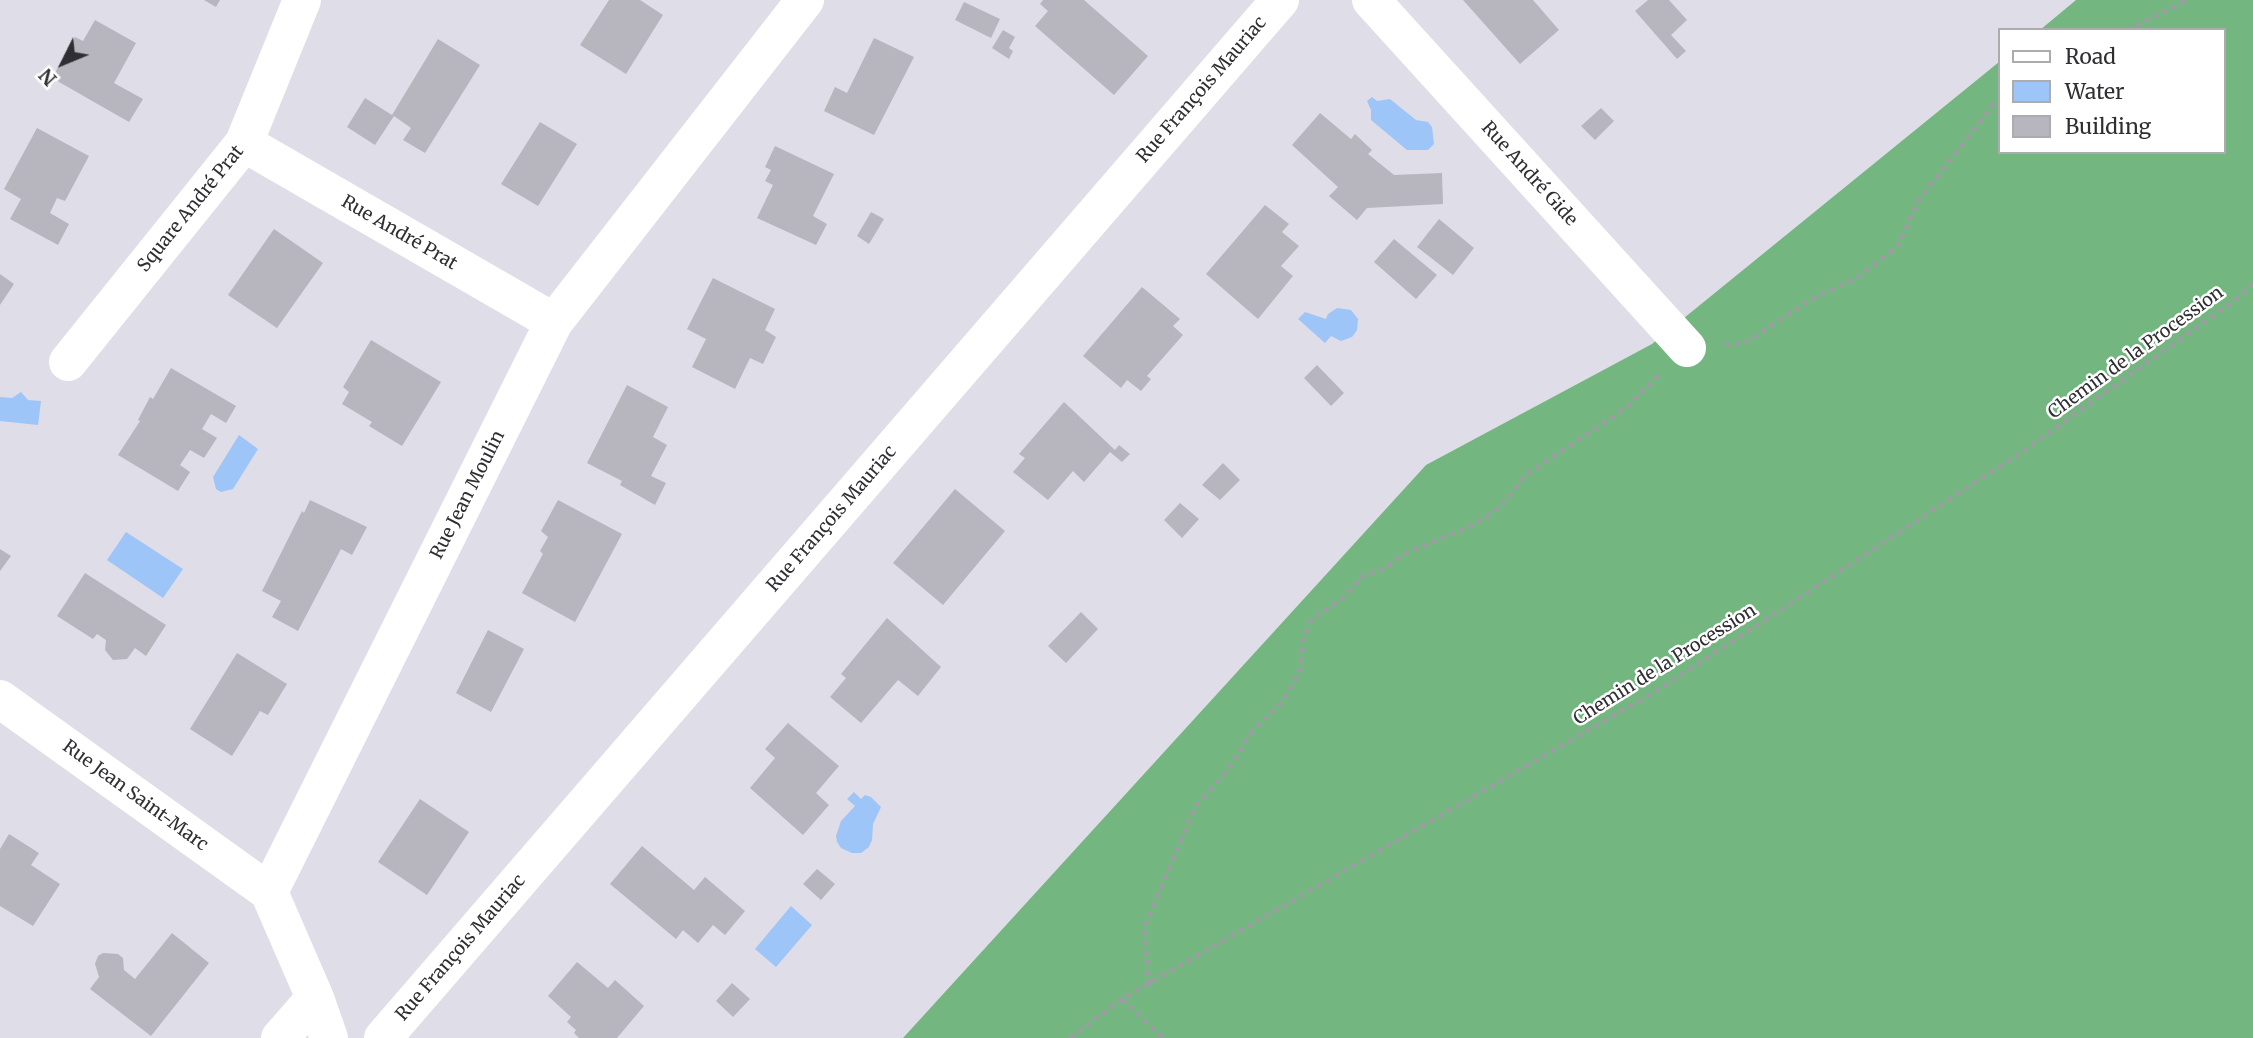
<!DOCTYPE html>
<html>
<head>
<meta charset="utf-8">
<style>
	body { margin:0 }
	#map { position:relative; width:2253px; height:1038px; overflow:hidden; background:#dfdde7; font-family:Merriweather,serif }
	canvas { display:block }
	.legend { position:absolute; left:1998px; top:28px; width:228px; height:126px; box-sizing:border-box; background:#fff; border:2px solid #acabad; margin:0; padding:9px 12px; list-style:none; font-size:21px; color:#2f2e32 }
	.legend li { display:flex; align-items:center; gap:14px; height:35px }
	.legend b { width:35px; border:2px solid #acabad }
	.north { position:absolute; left:28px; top:28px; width:70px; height:70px; -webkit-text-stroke:5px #fff; paint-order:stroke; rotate:227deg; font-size:19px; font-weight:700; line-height:28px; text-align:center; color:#2f2e32 }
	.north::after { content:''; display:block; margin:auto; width:24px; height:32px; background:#2f2e32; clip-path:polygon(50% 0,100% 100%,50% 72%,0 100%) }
</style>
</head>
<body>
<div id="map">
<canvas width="2253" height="1038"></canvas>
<ul class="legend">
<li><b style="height:9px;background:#fff"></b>Road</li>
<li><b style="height:19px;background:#9ec5f7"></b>Water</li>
<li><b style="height:19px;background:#b7b6bf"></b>Building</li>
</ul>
<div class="north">N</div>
</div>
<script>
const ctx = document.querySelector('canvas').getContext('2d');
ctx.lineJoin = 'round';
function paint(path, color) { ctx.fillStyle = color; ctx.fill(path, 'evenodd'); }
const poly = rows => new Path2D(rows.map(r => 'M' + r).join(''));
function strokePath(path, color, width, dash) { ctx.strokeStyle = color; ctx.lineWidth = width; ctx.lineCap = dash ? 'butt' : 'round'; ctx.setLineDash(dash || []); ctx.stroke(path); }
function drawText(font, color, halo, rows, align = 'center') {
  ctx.font = font + ' Merriweather,serif'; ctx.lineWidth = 5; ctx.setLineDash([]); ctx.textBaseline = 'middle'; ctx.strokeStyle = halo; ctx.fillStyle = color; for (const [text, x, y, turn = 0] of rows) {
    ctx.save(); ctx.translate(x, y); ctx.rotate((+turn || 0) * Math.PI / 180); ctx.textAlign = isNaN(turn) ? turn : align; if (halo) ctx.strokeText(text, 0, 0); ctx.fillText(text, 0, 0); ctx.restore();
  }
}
const forest = poly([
	[2076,0,2253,0,2253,1038,903,1038,1426,465,1652,344,1999,62,1999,152,2223,152,2223,30,2040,30]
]);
const water = poly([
	[1372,97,1377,101,1390,99,1416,120,1428,122,1432,127,1434,144,1428,150,1407,150,1371,120,1371,110,1367,101],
	[1337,308,1351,310,1358,319,1357,330,1352,337,1341,341,1331,336,1325,343,1298,319,1305,312,1326,319,1328,314],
	[21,392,28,400,41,401,38,425,0,421,0,397,12,398],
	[239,435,258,449,233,489,221,492,216,489,213,477],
	[126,532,183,569,163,598,107,560],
	[854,792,861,799,865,795,871,797,881,807,873,824,872,840,869,847,861,853,852,853,841,848,837,842,836,836,841,821,855,806,847,799],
	[791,906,812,925,776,967,755,949]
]);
const building = poly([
	[204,0,220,0,216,7],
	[609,0,640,0,663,15,626,74,580,45],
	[1043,0,1084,0,1148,56,1114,95,1035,26,1048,11,1040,4],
	[1463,0,1533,0,1559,30,1520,64],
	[1648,0,1669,0,1687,20,1671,35,1686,51,1677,59,1635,11],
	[964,2,1000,19,991,38,955,20],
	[95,20,136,43,114,83,143,99,129,122,52,78,75,37,83,41],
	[1003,30,1015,37,1009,48,1013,51,1009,59,992,48],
	[874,38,914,57,874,135,824,111,835,87,847,93],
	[438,39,480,65,425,153,403,140,411,128,394,116,375,145,347,127,365,98,392,115],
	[1601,108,1614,121,1595,140,1581,126],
	[1320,113,1351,139,1355,134,1372,150,1368,154,1394,175,1442,173,1443,204,1367,208,1357,220,1329,196,1338,187,1292,145],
	[540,122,577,144,538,206,501,184],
	[37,128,89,156,65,201,57,198,50,213,69,224,58,245,10,219,21,199,4,189],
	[775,146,834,174,813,216,827,224,816,245,757,218,773,185,765,181,771,170,765,167],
	[1265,205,1289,224,1282,232,1299,246,1281,266,1293,276,1258,319,1206,274],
	[871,212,884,219,869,244,857,236],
	[1439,219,1474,248,1453,275,1417,247],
	[274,229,323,263,277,328,228,295],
	[1394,239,1437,275,1416,299,1374,262],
	[0,274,14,284,0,305],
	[713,278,775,309,765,330,776,337,763,364,750,358,735,389,692,367,706,339,687,329],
	[1142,287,1180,319,1173,326,1183,335,1147,376,1151,379,1141,391,1127,380,1121,388,1083,356],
	[371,340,441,382,402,446,369,426,372,422,342,404,349,392,343,387],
	[1317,365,1344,393,1331,406,1304,378],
	[171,368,236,406,226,423,211,414,202,429,217,438,204,458,190,450,180,465,190,472,178,491,118,455,140,421,138,420,150,397,153,399],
	[627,385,668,407,653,437,667,445,651,476,666,483,655,505,620,485,622,481,587,463],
	[1064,402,1115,450,1119,445,1130,454,1122,462,1110,452,1084,482,1073,471,1048,500,1013,472,1025,458,1019,454],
	[1223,463,1240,480,1220,500,1202,485],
	[955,489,1005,531,943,605,893,563],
	[310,500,367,527,352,555,341,549,298,631,272,617,281,601,262,591,302,511,304,513],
	[558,500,622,534,575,622,522,593,543,554,540,551,548,537,541,531],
	[1180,503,1199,519,1182,538,1164,520],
	[0,549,11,556,0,571],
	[85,573,166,625,146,656,135,648,127,659,113,660,105,650,106,640,97,634,93,639,57,616],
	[1081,612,1098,629,1066,663,1048,646],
	[887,618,941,667,918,696,898,680,861,723,830,697,846,678,841,674],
	[488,630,524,649,491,712,456,693],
	[237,653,287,684,268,715,260,711,232,756,190,729],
	[788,723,839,766,816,793,829,805,803,835,750,788,775,758,765,749],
	[420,799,469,832,427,895,378,862],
	[9,834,39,853,31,865,60,884,33,926,0,906,0,849],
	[642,846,694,890,705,877,745,911,725,935,713,925,698,943,683,930,676,939,610,884],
	[817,869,835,884,821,900,803,884],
	[172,933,209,963,151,1036,90,989,99,977,95,964,98,956,103,953,118,954,123,958,124,970,135,979],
	[577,962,608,988,615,980,644,1006,617,1038,579,1038,574,1033,576,1030,567,1022,571,1017,548,996],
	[732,983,750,999,733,1017,716,1001]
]);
const path = poly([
	[2127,30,2188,0],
	[1725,345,1745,343,1810,300,1857,278,1897,247,1919,200,1993,105,1999,101],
	[1149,985,1144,928,1195,807,1228,770,1252,731,1283,701,1300,671,1303,640,1312,619,1343,598,1364,575,1384,569,1406,553,1474,525,1500,507,1526,475,1626,408,1660,374],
	[1122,999,1163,1038],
	[1070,1038,1122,999,1658,690,2016,456,2234,301,2253,284]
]);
const minor = poly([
	[1371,0,1687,348],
	[244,143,554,322],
	[68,362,244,143,302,0],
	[0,699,269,892],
	[280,1038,315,998],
	[329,1038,315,998,269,892,554,322,805,0],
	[383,1038,1280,0]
]);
const streetNames = [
	["Rue François Mauriac",1202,90,-49],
	["Rue André Gide",1529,174,48],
	["Square André Prat",191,209,-51],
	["Rue André Prat",399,233,30],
	["Chemin de la Procession",2136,353,-36],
	["Rue Jean Moulin",468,495,-63],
	["Rue François Mauriac",832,519,-49],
	["Chemin de la Procession",1665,665,-32],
	["Rue Jean Saint-Marc",135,796,36],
	["Rue François Mauriac",461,948,-49]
];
paint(forest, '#74b680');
paint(water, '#9ec5f7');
paint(building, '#b7b6bf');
strokePath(path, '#9d9ba3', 4.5, [5, 5]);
strokePath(minor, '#fff', 38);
drawText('18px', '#2f2e32', '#fff', streetNames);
</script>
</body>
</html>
